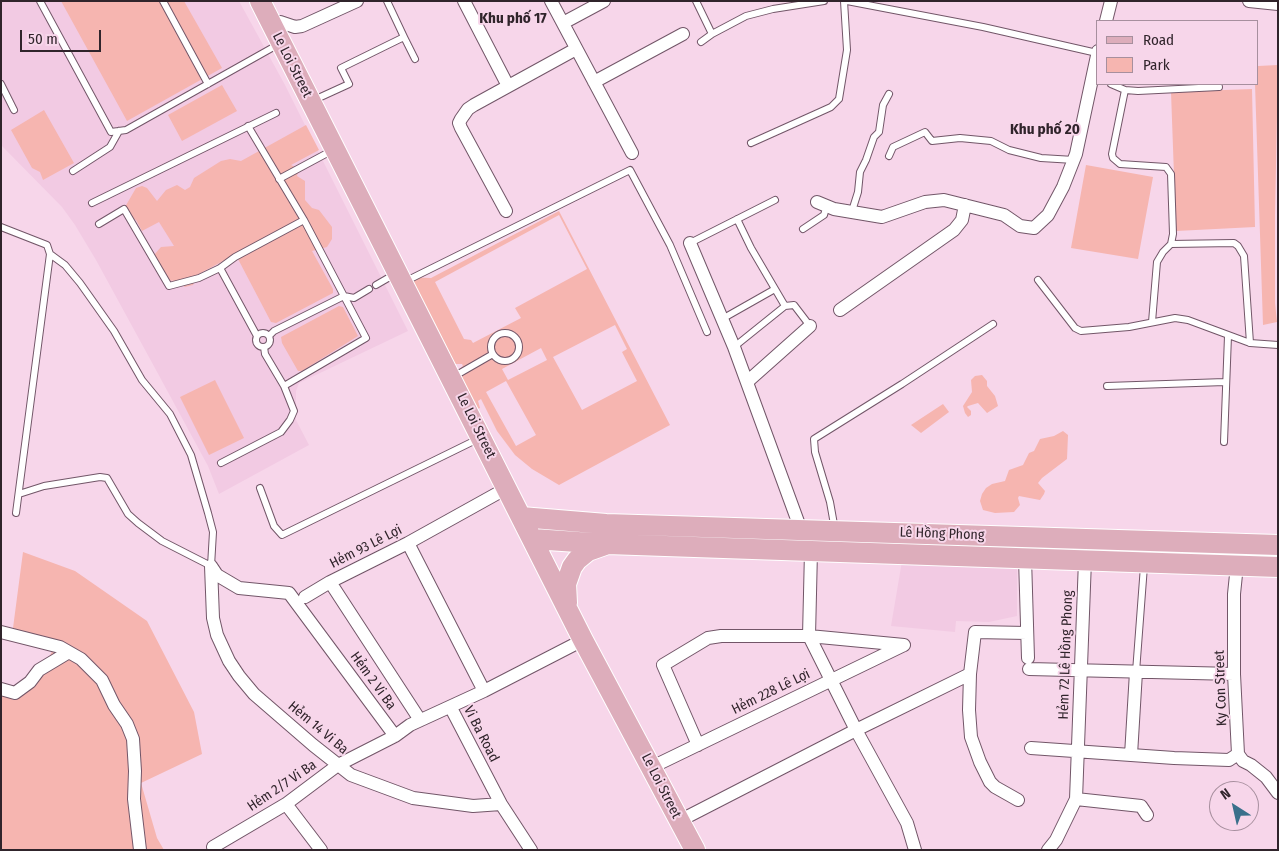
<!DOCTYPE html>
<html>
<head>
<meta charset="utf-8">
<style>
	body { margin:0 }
	#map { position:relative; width:1279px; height:851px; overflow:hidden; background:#f7d6ea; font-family:"Fira Sans Condensed",sans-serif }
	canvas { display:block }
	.frame { position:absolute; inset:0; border:2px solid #30242b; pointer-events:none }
	.legend { position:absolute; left:1096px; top:20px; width:162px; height:65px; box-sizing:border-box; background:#f7d6ea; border:1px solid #a78f9e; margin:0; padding:6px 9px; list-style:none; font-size:15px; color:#30242b }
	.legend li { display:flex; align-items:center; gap:10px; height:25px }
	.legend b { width:25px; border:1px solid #a78f9e }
	.north { position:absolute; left:1209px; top:781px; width:50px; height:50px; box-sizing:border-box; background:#f7d6ea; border:1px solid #a78f9e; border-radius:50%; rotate:325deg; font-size:14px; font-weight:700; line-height:20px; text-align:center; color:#30242b }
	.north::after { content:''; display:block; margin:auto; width:18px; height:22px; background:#3a708b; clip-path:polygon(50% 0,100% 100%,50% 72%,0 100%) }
	.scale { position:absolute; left:20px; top:30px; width:81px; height:22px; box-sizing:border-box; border:2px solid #30242b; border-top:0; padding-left:6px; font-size:15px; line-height:18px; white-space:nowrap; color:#30242b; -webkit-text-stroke:4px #f7d6ea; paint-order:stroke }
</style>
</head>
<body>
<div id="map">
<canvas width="1279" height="851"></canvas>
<div class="frame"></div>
<ul class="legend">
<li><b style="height:6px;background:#ddadbb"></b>Road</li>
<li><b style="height:14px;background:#f6b5b0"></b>Park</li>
</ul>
<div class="north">N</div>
<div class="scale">50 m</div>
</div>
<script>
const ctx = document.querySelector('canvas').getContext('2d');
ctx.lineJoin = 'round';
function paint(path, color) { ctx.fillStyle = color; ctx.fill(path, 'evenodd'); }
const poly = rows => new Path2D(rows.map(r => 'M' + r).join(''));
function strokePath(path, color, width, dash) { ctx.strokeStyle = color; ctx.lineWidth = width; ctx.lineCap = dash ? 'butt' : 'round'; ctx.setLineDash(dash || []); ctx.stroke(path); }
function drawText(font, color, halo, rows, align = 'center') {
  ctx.font = font + ' "Fira Sans Condensed",sans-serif'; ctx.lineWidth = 4; ctx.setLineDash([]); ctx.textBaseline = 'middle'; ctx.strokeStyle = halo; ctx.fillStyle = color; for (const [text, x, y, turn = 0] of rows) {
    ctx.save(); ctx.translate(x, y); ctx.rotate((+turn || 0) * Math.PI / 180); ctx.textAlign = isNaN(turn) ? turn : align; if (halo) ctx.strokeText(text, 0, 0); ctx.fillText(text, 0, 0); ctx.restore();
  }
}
const built = poly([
	[1,1,239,1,285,85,408,331,299,383,296,391,296,420,309,445,219,494,208,466,156,370,96,260,75,225,62,207,1,145],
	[902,561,1017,566,1017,616,989,622,956,621,955,632,891,626]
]);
const green = poly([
	[61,1,184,1,222,68,127,121],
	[1278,65,1275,215,1275,303,1277,322,1263,325,1255,84,1258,84,1258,66],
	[222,85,237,111,182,141,168,115],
	[1252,89,1255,227,1176,231,1171,92],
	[44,110,74,163,43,180,40,172,32,168,11,130],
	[306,125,319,150,291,165,299,169,297,176,305,181,305,200,312,208,319,210,332,227,332,239,327,247,312,251,333,289,333,293,276,323,271,322,238,259,239,257,277,232,197,275,193,285,185,287,176,281,163,280,154,266,154,255,161,247,174,246,159,222,142,231,136,220,133,219,125,207,136,188,142,186,147,188,157,201,166,190,177,185,185,190,190,187,194,178,221,161,230,159,241,161],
	[1086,165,1153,177,1138,259,1071,248],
	[559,211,670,425,559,485,532,469,515,455,497,431,481,399,478,401,480,408,475,410,456,372,463,366,462,364,454,364,404,277,431,278],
	[559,215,587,269,515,308,521,318,473,343,471,340,464,339,435,282],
	[615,325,627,349,622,352,637,381,582,410,553,357],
	[541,348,547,360,508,380,502,369],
	[506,381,536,435,516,446,486,392],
	[339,306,343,307,358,336,302,371,298,371,282,343,281,337],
	[982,375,987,381,987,386,995,396,998,406,987,413,978,403,968,406,967,407,971,411,971,415,968,417,965,413,963,406,972,392,971,380,975,376],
	[215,380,244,438,209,455,180,397],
	[943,404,949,412,921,433,911,425],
	[1063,431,1068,435,1067,459,1042,478,1038,483,1045,491,1044,494,1040,500,1019,496,1018,498,1020,505,1014,512,995,513,983,510,980,501,982,494,986,488,992,484,1005,481,1009,470,1023,465,1029,453,1034,451,1040,439,1054,436],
	[23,552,75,571,147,621,194,712,202,754,141,783,157,838,164,850,1,850,1,688,13,700,36,685,54,647,13,628]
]);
const lane = poly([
	[40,1,111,132,126,130,279,44],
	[163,1,208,84],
	[696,1,712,34,701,42],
	[847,1,983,27,1097,53],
	[712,34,746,16,773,9,824,1],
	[404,37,415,59],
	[1,84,14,110],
	[1111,84,1125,90,1138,91,1219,87],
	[1125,90,1112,154,1113,158,1120,164,1166,167,1171,174,1173,234,1171,244,1163,252,1157,262,1152,322],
	[314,100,349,84,341,68,404,37,387,1],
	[248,126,304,220,366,338,284,386],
	[751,143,820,112,831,107,839,99,847,50,844,1],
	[889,156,893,147,925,132,932,141,960,138,991,141,1009,150,1041,158,1074,160],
	[73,171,110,147,119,131],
	[279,179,333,150],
	[92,203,276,113],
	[852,211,858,192,860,172,866,160,874,137,879,132,883,105,889,94],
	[737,219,751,248,785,306],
	[99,224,124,209,169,286,199,278,220,268,257,336],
	[1,227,47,245,50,254,16,513],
	[803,229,824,215,827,205],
	[690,243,775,200],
	[1171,244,1234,243,1238,246,1244,256,1250,343],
	[220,268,235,257,304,220],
	[1038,280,1075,328,1081,331,1129,327,1175,318,1188,320,1250,343,1278,345],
	[404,282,630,170,670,245,707,332],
	[376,285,395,274],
	[722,319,775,289],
	'256 340a7 7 0 1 1 14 0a7 7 0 1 1-14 0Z',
	'491 347a14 14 0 1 1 28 0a14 14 0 1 1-28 0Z',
	[269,336,274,331,344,296,354,298,369,289],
	[734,347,785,306,794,305,810,326],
	[453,377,493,354],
	[1107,386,1225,382],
	[1224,442,1228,336],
	[221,463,281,432,290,420,294,411,284,386,265,354,264,347],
	[260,488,274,526,282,535,480,438],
	[19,494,44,486,100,477,107,478,128,514,138,523,162,541,211,566,213,532,208,513,191,455,170,414,142,380,114,331,80,283,65,265,50,254],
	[835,530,830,502,815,452,814,439,902,384,993,324],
	[1136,672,1144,566]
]);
const street = poly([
	[464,1,508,86],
	[551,1,632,153],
	[1249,1,1278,4],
	[1106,21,1111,1],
	[563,23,604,1],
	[271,25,280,22,295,27,302,26,357,1],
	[594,82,683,34],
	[817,202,834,209,882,217,925,202,944,200,1004,215,1020,226,1034,228,1048,215,1063,187,1076,154,1098,51],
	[506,211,461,128,459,123,461,119,468,109,474,105,576,49],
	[690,243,734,347,801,530],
	[840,310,954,230,962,220,965,205],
	[747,382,810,326],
	[408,543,484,691],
	[811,551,809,636,856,730,907,823,915,850],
	[1025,558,1028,658],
	[1237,565,1234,594,1234,674,1238,754,1243,761,1251,765,1266,777,1278,793],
	[211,566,213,618,217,635,229,661,239,676,254,694,313,745,351,775,413,798,473,806,501,804],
	[211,566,217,575,239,588,289,593,395,736],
	[330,582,420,720],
	[305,597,330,582,408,543,507,488],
	[1,632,60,647,81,659,102,680,114,705,127,724,133,739,135,771,134,799,140,850],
	[1029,669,1234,674],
	[1,689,15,693,30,682,39,670,69,652],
	[451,708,501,804,531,850],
	[698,745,663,665,708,638,721,636,809,636,904,645],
	[1031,748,1174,758,1229,760,1238,754],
	[1131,755,1136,672],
	[652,767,904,645],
	[1076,799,1141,806,1147,815],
	[1018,800,995,787,990,782,980,762,971,737,969,710,970,674,975,632,1027,633],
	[286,804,321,850],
	[679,821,856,730,970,674],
	[213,847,286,804,338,765,395,736,410,725,484,691,583,640],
	[1048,850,1056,840,1076,799,1085,560]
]);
const primary = poly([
	[260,1,583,640,695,850],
	[521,517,606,524,1278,545],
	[533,539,607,544,1278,567],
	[567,603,566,584,572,567,577,560,588,551,605,545]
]);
const streetNames = [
	["Le Loi Street",292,65,63],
	["Le Loi Street",476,426,64],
	["Lê Hồng Phong",942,534,2],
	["Hẻm 93 Lê Lợi",366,547,-27],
	["Hẻm 72 Lê Hồng Phong",1066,655,-88],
	["Hẻm 2 Vi Ba",373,681,54],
	["Ky Con Street",1221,688,-92],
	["Hẻm 228 Lê Lợi",771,692,-26],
	["Hẻm 14 Vi Ba",318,728,40],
	["Vi Ba Road",481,734,63],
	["Hẻm 2/7 Vi Ba",282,786,-34],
	["Le Loi Street",661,786,63]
];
const neighbourhoodNames = [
	["Khu phố 17",513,19],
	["Khu phố 20",1045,130]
];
paint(built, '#f2cae3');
paint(green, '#f6b5b0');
strokePath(lane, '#725668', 8);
strokePath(street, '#725668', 14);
strokePath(primary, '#fff', 22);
strokePath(lane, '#fff', 6);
strokePath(street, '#fff', 12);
strokePath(primary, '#ddadbb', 20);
drawText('14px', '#30242b', '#f7d6ea', streetNames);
drawText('bold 15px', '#30242b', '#f7d6ea', neighbourhoodNames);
</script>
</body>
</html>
